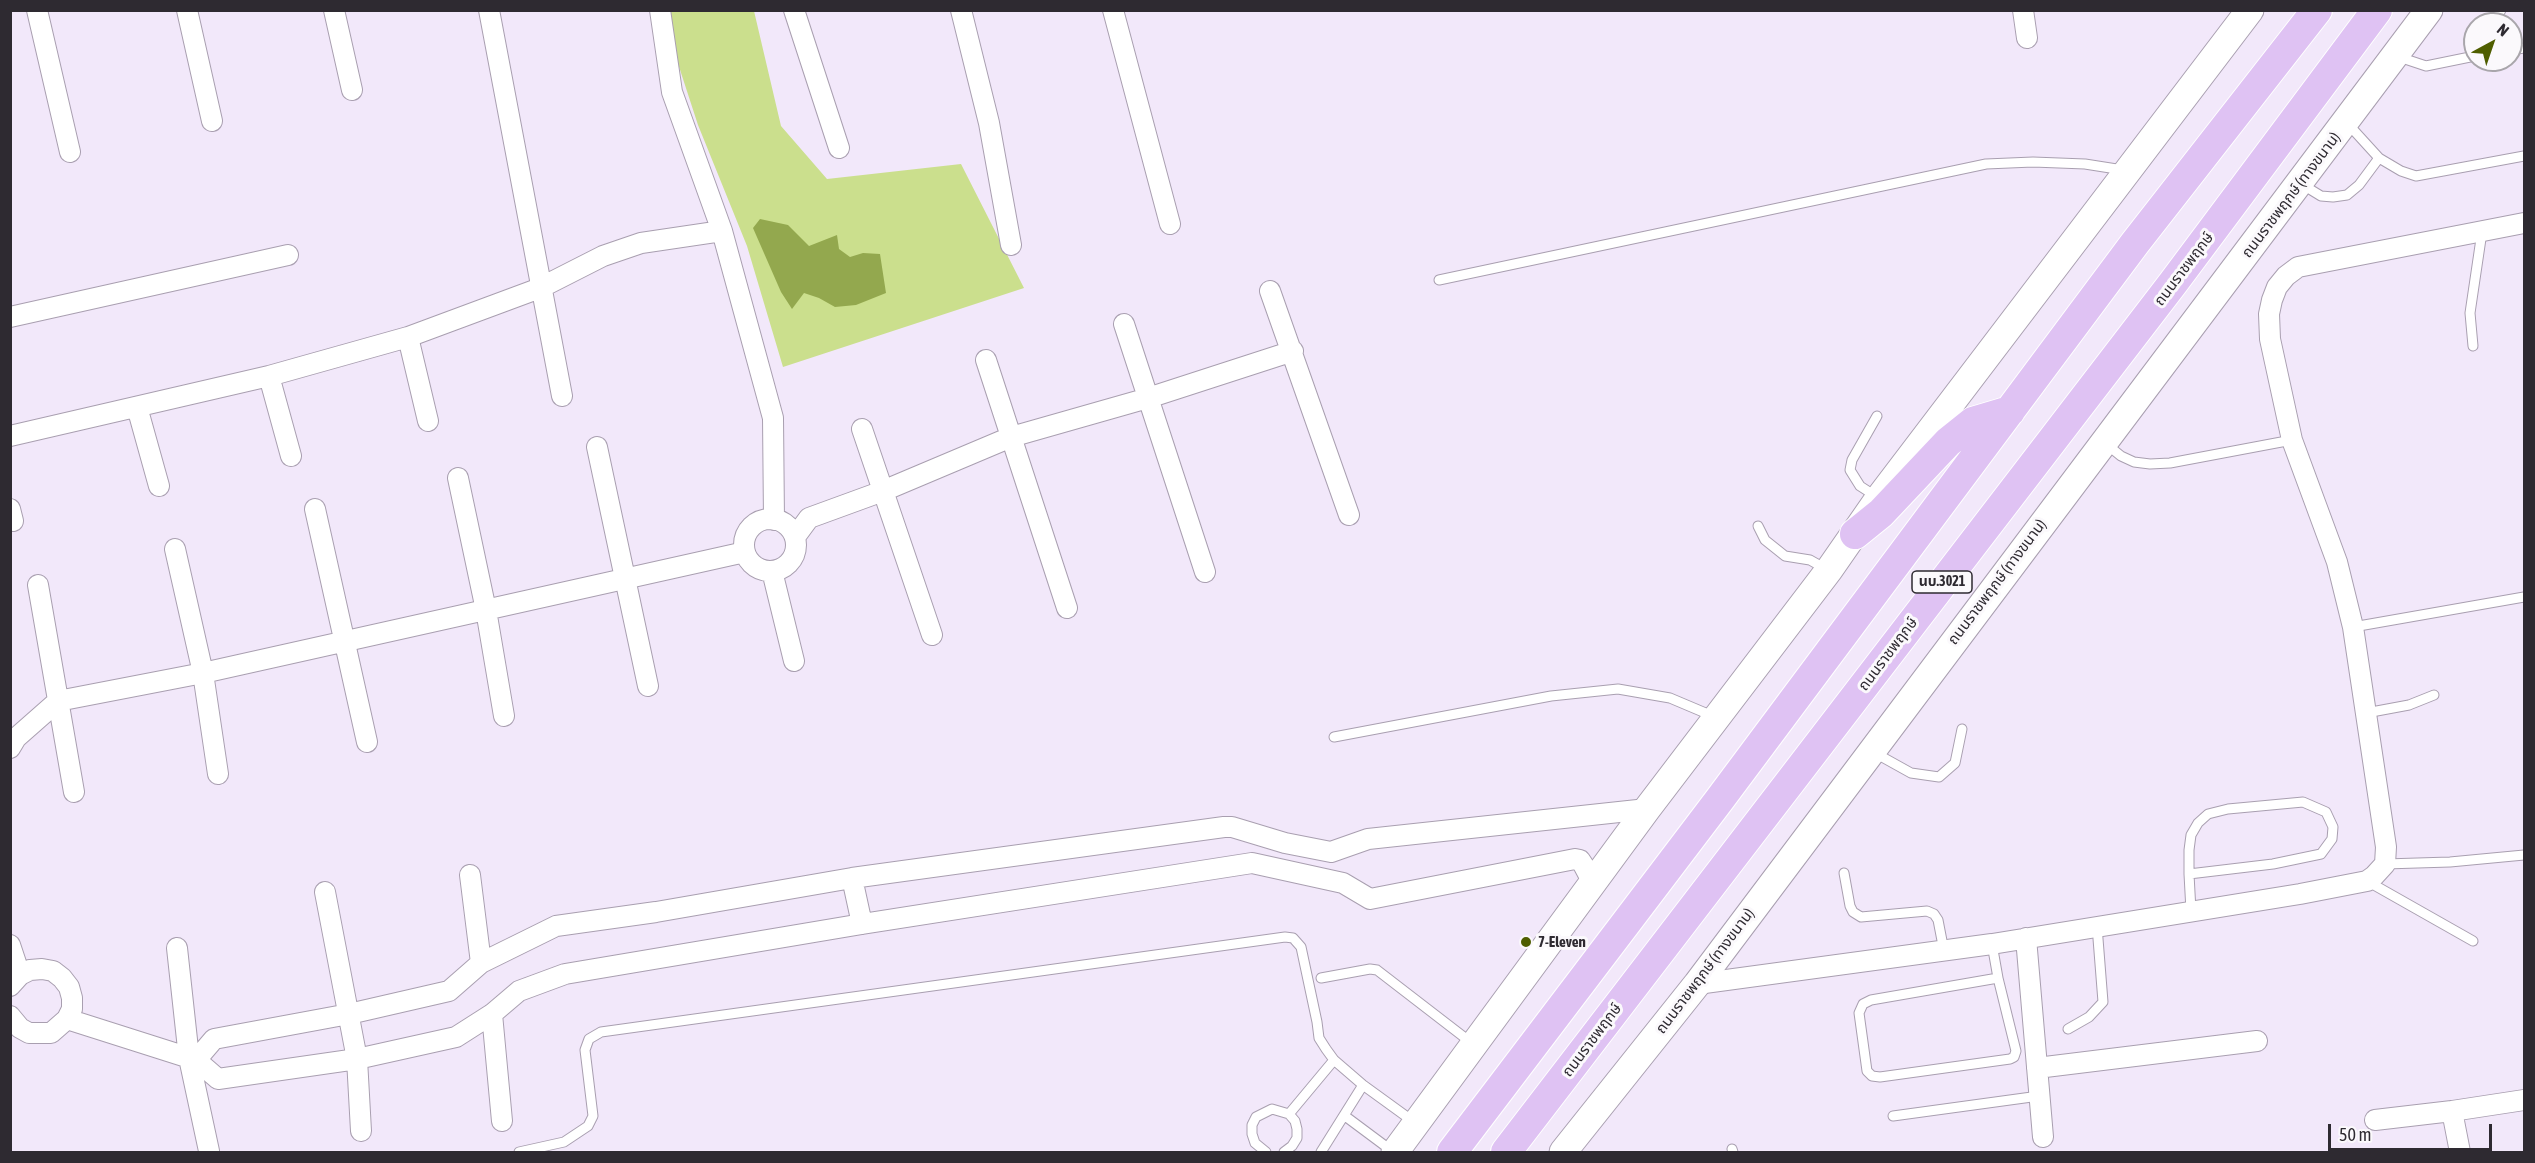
<!DOCTYPE html>
<html>
<head>
<meta charset="utf-8">
<style>
	body { margin:0 }
	#map { position:relative; width:2535px; height:1163px; overflow:hidden; background:#f2e8fa; font-family:"Asap Condensed",sans-serif }
	canvas { display:block }
	.frame { position:absolute; inset:0; border:12px solid #2e2a31; pointer-events:none }
	.north { position:absolute; left:2463px; top:12px; width:60px; height:60px; box-sizing:border-box; background:#fbf9fc; border:2px solid #a9a6ab; border-radius:50%; rotate:40deg; font-size:16px; font-weight:700; line-height:24px; text-align:center; color:#2e2a31 }
	.north::after { content:''; display:block; margin:auto; width:21px; height:27px; background:#4f5e00; clip-path:polygon(50% 0,100% 100%,50% 72%,0 100%) }
	.scale { position:absolute; left:2328px; top:1124px; width:164px; height:27px; box-sizing:border-box; border:3px solid #2e2a31; border-top:0; padding-left:8px; font-size:18px; line-height:21px; white-space:nowrap; color:#2e2a31; -webkit-text-stroke:4px #fbf9fc; paint-order:stroke }
</style>
</head>
<body>
<div id="map">
<canvas width="2535" height="1163"></canvas>
<div class="frame"></div>
<div class="north">N</div>
<div class="scale">50 m</div>
</div>
<script>
const ctx = document.querySelector('canvas').getContext('2d');
ctx.lineJoin = 'round';
function paint(path, color) { ctx.fillStyle = color; ctx.fill(path, 'evenodd'); }
const poly = rows => new Path2D(rows.map(r => 'M' + r).join(''));
function strokePath(path, color, width, dash) { ctx.strokeStyle = color; ctx.lineWidth = width; ctx.lineCap = dash ? 'butt' : 'round'; ctx.setLineDash(dash || []); ctx.stroke(path); }
function drawText(font, color, halo, rows, align = 'center') {
  ctx.font = font + ' "Asap Condensed","Noto Sans Thai",sans-serif'; ctx.lineWidth = 6; ctx.setLineDash([]); ctx.textBaseline = 'middle'; ctx.strokeStyle = halo; ctx.fillStyle = color; for (const [text, x, y, turn = 0] of rows) {
    ctx.save(); ctx.translate(x, y); ctx.rotate((+turn || 0) * Math.PI / 180); ctx.textAlign = isNaN(turn) ? turn : align; if (halo) ctx.strokeText(text, 0, 0); ctx.fillText(text, 0, 0); ctx.restore();
  }
}
const green = poly([
	[667,11,754,11,781,126,827,179,961,164,1024,288,783,367,747,246,698,125,670,39]
]);
const water = poly([
	[760,219,788,225,809,246,837,235,839,249,850,257,863,253,880,254,886,293,856,305,835,307,819,298,804,293,792,309,781,292,753,228]
]);
const lane = poly([
	[2493,24,2501,10],
	[2511,50,2524,48],
	[2399,57,2426,66,2475,56],
	[2348,124,2379,158,2401,171,2416,176,2524,156],
	[2303,185,2321,196,2333,197,2347,195,2359,185,2379,158],
	[1439,280,1986,164,2033,162,2085,164,2123,170],
	[2473,346,2470,313,2482,232],
	[1877,416,1852,460,1850,470,1860,486,1877,497],
	[2105,443,2121,456,2134,462,2150,464,2170,463,2292,440],
	[1758,526,1765,540,1785,556,1810,560,1826,569],
	[2353,627,2524,597],
	[2366,713,2409,705,2434,695],
	[1334,737,1551,696,1618,689,1670,698,1715,717],
	[1875,753,1911,773,1939,777,1955,763,1962,729],
	[2385,864,2450,862,2524,855],
	[1844,873,1850,906,1853,912,1861,917,1927,911,1934,914,1938,920,1944,951],
	[2189,874,2273,864,2321,854,2332,839,2333,827,2326,812,2303,802,2228,809,2208,814,2198,823,2191,835,2189,850,2189,874,2191,911],
	[2367,881,2473,941],
	[1992,944,1998,978,2016,1051,2014,1057,2010,1059,1880,1077,1872,1076,1867,1071,1859,1013,1863,1004,1871,1000,1998,978],
	[1321,978,1370,969,1377,970,1473,1044],
	[2068,1029,2089,1017,2103,1002,2097,926],
	[1289,1114,1334,1060],
	[1345,1116,1392,1151],
	[1893,1116,2039,1096],
	[1732,1149,1733,1152],
	[519,1152,564,1142,588,1126,593,1116,585,1050,589,1039,601,1032,1285,937,1293,938,1301,947,1317,1022,1319,1038,1326,1049,1334,1060,1363,1085,1414,1122],
	[1266,1152,1255,1143,1252,1134,1252,1125,1256,1117,1272,1109,1289,1114,1295,1121,1297,1129,1297,1138,1292,1146,1284,1152],
	[1321,1152,1363,1085]
]);
const street = poly([
	[37,10,70,152],
	[187,10,212,121],
	[334,10,352,90],
	[489,10,562,396],
	[660,10,672,92,722,231,773,418,774,520],
	[794,10,839,148],
	[961,10,989,123,1011,245],
	[1113,10,1170,224],
	[2023,10,2027,38],
	[1270,291,1349,515],
	[10,317,288,255],
	[1124,324,1205,572],
	[408,337,428,421],
	[986,360,1067,608],
	[269,376,291,456],
	[137,407,159,486],
	[862,429,932,635],
	[10,436,269,376,408,337,540,288,603,256,641,243,722,231],
	[597,447,648,686],
	[458,478,486,610,504,716],
	[10,509,13,521],
	[315,509,367,742],
	'744 545a26 26 0 1 1 52 0a26 26 0 1 1-52 0Z',
	[795,537,809,518,883,491,1011,437,1148,398,1293,351],
	[175,549,203,673,218,774],
	[772,571,794,661],
	[38,585,74,792],
	[10,748,16,738,58,701,203,673,745,552],
	[470,875,481,963],
	[852,878,862,924],
	[325,892,357,1059,361,1131],
	[2026,938,2043,1137],
	[10,945,20,975],
	[177,948,189,1058,209,1151],
	[1697,984,1992,944,2300,894,2367,881,2374,876,2385,864,2386,847,2353,627,2337,562,2292,440,2270,339,2269,314,2272,300,2277,287,2286,276,2298,267,2524,223],
	[10,986,20,975,30,970,42,969,53,971,62,978,69,987,72,998,72,1009,67,1019,51,1033,29,1033,20,1028,10,1016],
	[492,1014,502,1121],
	[67,1019,196,1060,218,1079,357,1059,456,1037,492,1014,519,991,565,974,862,924,1252,863,1343,883,1370,899,1575,859,1580,860,1584,866,1593,883],
	[196,1060,214,1039,349,1014,449,991,481,963,556,926,656,912,852,878,1224,827,1232,827,1285,843,1331,852,1368,839,1647,809],
	[2037,1068,2257,1041],
	[2375,1120,2452,1111],
	[2460,1152,2452,1111,2524,1100]
]);
const secondary = poly([
	[1395,1152,1647,809,1829,570,1879,498,2250,10],
	[1563,1152,1697,984,2429,10]
]);
const primary = poly([
	[1855,534,1881,513,1948,442,1973,422,2010,411],
	[1452,1152,1720,799,2135,243,2317,10],
	[1506,1152,2173,283,2377,10]
]);
const markers = [
	[1526,942,6,"#4f5e00"]
];
const shields = [
	[1942,582,60]
];
const shieldNames = [
	["นบ.3021",1942,582]
];
const streetNames = [
	["ถนนราชพฤกษ์ (ทางขนาน)",2291,195,-53],
	["ถนนราชพฤกษ์",2184,269,-53],
	["ถนนราชพฤกษ์ (ทางขนาน)",1997,582,-53],
	["ถนนราชพฤกษ์",1888,654,-53],
	["ถนนราชพฤกษ์ (ทางขนาน)",1705,971,-53],
	["ถนนราชพฤกษ์",1592,1040,-53]
];
const poiNames = [
	["7-Eleven",1538,942]
];
paint(green, '#cbdf8d');
paint(water, '#93a84e');
strokePath(lane, '#a99fb0', 11);
strokePath(street, '#a99fb0', 22);
strokePath(secondary, '#a99fb0', 29);
strokePath(primary, '#fff', 32);
strokePath(lane, '#fff', 9);
strokePath(street, '#fff', 20);
strokePath(secondary, '#fff', 27);
strokePath(primary, '#dfc2f3', 30);
for (const [x, y, r, color] of markers) { const dot = new Path2D(); dot.arc(x, y, r, 0, 2 * Math.PI); ctx.fillStyle = color; ctx.fill(dot); strokePath(dot, '#fbf9fc', 2); }
for (const [x, y, w] of shields) { const box = new Path2D(); box.roundRect(x - w / 2, y - 11, w, 22, 4.5); ctx.fillStyle = '#fbf9fc'; ctx.fill(box); strokePath(box, '#2e2a31', 1.5); }
drawText('bold 14px', '#2e2a31', null, shieldNames);
drawText('15px', '#2e2a31', '#fbf9fc', streetNames);
drawText('bold 15px', '#2e2a31', '#fbf9fc', poiNames, 'left');
</script>
</body>
</html>
